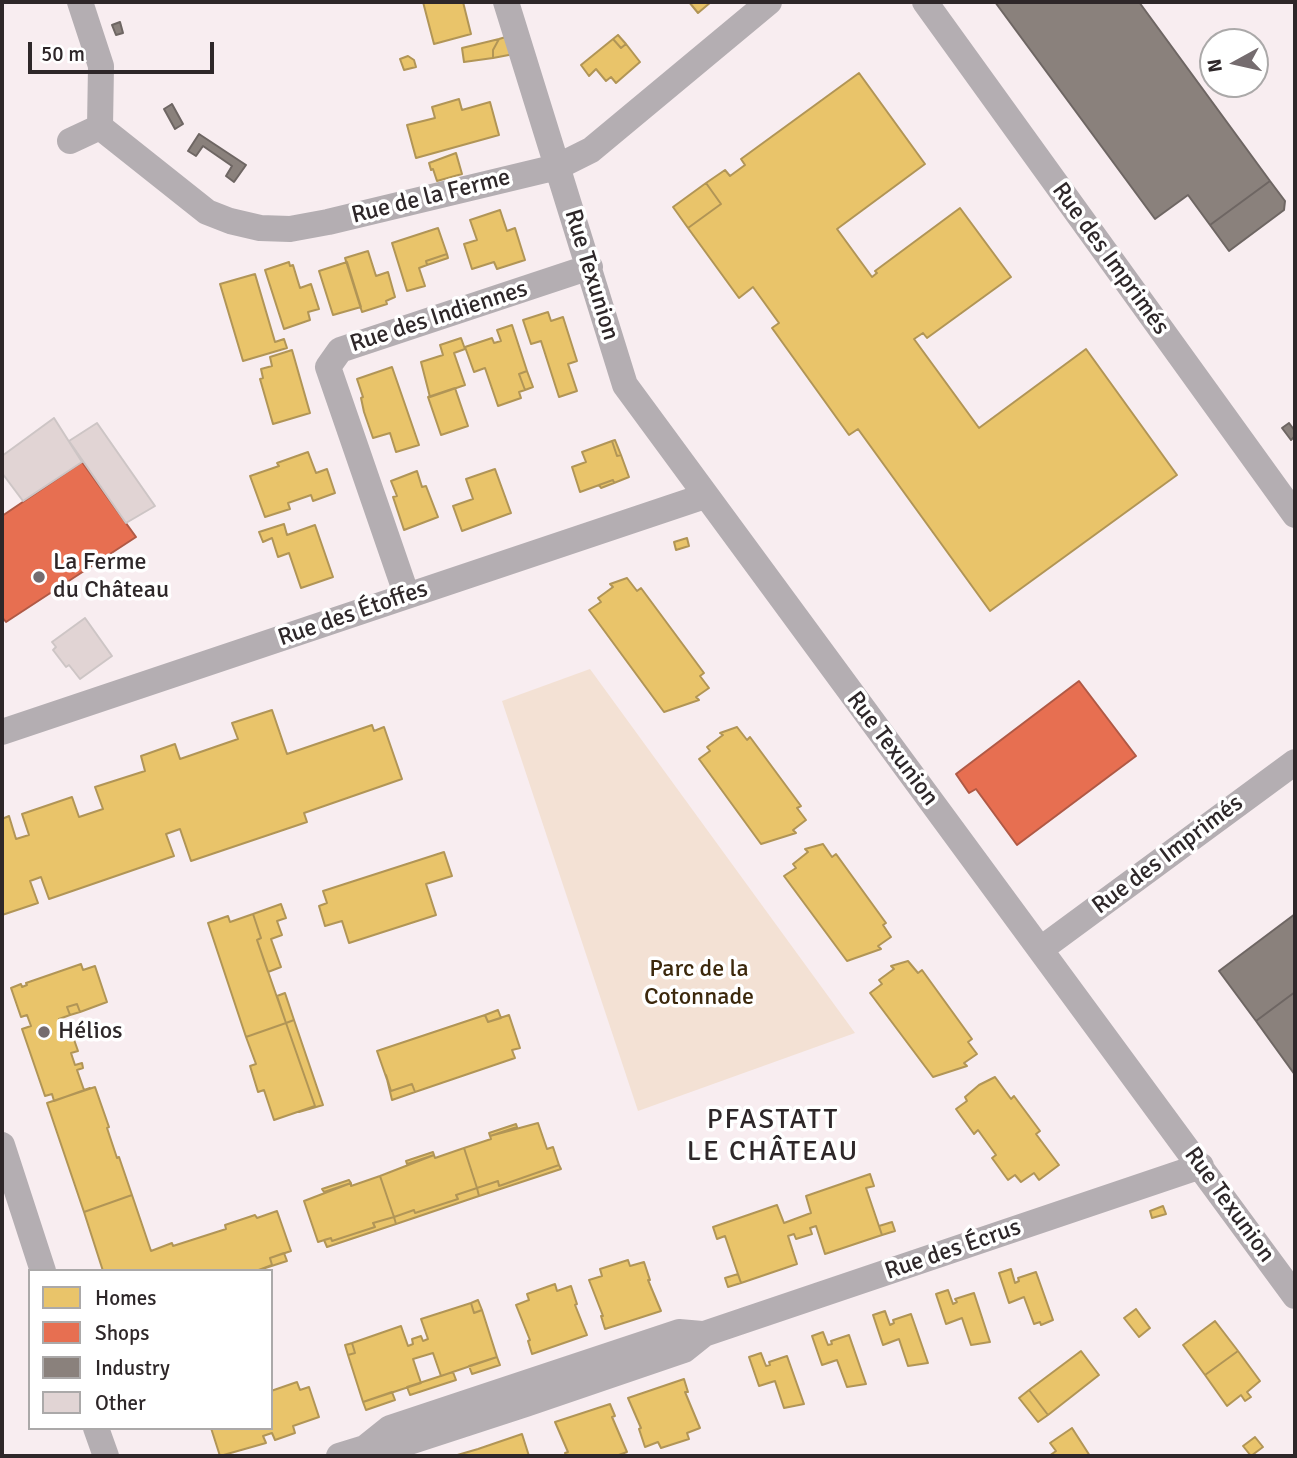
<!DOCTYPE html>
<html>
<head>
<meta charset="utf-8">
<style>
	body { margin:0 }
	#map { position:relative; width:1297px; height:1458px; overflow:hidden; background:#f8edf0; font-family:Signika,sans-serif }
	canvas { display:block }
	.frame { position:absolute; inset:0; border:4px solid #2e2729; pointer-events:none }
	.legend { position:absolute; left:28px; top:1269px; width:245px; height:161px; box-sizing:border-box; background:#fff; border:2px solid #aba9a9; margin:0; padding:9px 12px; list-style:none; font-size:21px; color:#2e2729 }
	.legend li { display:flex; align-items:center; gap:14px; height:35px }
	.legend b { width:35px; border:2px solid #aba9a9 }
	.north { position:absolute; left:1199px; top:28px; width:70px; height:70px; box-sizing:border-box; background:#fff; border:2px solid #aba9a9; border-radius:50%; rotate:262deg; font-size:19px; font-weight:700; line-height:28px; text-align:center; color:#2e2729 }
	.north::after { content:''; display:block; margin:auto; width:24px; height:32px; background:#756c6f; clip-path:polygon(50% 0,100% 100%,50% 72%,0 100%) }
	.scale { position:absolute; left:28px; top:42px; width:186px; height:32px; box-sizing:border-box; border:4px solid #2e2729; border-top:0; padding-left:9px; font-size:21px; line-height:24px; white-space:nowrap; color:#2e2729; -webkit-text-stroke:5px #fff; paint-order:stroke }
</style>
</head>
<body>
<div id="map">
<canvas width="1297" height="1458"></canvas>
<div class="frame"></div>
<ul class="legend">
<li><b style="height:19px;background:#e9c46a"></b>Homes</li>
<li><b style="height:19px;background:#e76f51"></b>Shops</li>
<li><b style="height:19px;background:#8a817c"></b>Industry</li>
<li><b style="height:19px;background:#e1d4d4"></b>Other</li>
</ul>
<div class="north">N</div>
<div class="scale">50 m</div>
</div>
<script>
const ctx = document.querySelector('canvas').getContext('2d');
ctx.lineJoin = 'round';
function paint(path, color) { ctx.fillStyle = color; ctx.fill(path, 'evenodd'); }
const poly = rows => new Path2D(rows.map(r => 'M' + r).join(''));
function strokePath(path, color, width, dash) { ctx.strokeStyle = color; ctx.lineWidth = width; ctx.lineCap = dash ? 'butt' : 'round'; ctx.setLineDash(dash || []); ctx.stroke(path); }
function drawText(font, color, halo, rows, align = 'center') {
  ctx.font = font + ' Signika,sans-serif'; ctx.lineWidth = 7; ctx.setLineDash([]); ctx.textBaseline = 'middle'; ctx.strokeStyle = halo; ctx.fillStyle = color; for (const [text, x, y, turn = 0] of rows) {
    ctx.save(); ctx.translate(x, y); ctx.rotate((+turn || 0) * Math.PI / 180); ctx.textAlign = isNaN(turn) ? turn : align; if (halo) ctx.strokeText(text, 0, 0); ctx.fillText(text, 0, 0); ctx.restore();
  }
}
const green = poly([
	[590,669,855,1033,638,1111,502,701]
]);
const homes = poly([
	[423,2,463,2,471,34,434,44,423,2],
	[689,2,711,2,698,13,689,2],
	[618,35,626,44,621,48,613,39,618,35],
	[509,36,514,54,493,58,493,50,499,39,509,36],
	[499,39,493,50,493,58,464,62,462,48,499,39],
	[613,39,621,48,626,44,640,62,616,83,611,77,606,81,596,69,589,76,581,65,613,39],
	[408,56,414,60,416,67,404,70,400,59,408,56],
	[859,73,925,164,837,229,872,277,877,273,875,271,960,208,1011,277,927,338,923,333,914,339,979,428,1086,349,1177,475,990,611,858,429,849,435,772,328,779,323,753,287,739,298,688,228,721,204,706,183,725,170,730,176,745,165,741,159,859,73],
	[459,99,462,110,490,102,499,135,416,158,407,125,435,118,432,107,459,99],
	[456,153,462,174,437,181,433,169,431,170,429,163,456,153],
	[706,183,721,204,688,228,673,207,706,183],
	[500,210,507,231,515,228,525,260,497,269,494,262,472,269,464,244,477,240,470,220,500,210],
	[438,228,447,254,426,261,427,265,419,268,425,286,407,291,392,243,438,228],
	[368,251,376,276,388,272,395,297,386,301,387,304,362,312,345,258,368,251],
	[447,254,448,258,427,265,426,261,447,254],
	[289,262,290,266,293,265,300,288,311,284,319,309,308,312,310,320,284,329,265,270,289,262],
	[347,262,361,307,333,315,319,271,347,262],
	[255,274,275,342,284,339,287,348,243,361,220,284,255,274],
	[548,312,551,321,563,317,577,361,568,364,577,391,559,397,541,341,531,344,523,320,548,312],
	[512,325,527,371,519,374,525,390,519,392,521,398,498,406,485,368,474,372,465,347,492,338,494,343,501,341,497,330,512,325],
	[461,338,465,349,454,353,465,385,430,397,421,362,443,355,440,345,461,338],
	[292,350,310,413,273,424,260,379,263,378,261,369,272,366,270,357,292,350],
	[392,367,419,445,396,452,390,433,373,438,364,412,361,398,363,397,357,379,392,367],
	[527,371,533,387,525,390,519,374,527,371],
	[455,388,468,426,441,435,428,397,455,388],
	[615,440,621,455,617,456,612,441,615,440],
	[612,441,617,456,621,455,629,477,614,483,613,480,580,492,572,467,586,462,582,452,612,441],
	[308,452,316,473,327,469,335,493,313,501,311,495,288,503,290,509,265,517,250,476,279,466,277,463,308,452],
	[495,469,511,513,462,531,453,506,473,499,466,479,495,469],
	[417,471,422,487,426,486,438,517,404,530,393,497,397,496,391,481,417,471],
	[613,480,614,483,601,488,599,485,613,480],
	[284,524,287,535,315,525,333,577,301,588,289,553,278,557,272,538,263,542,259,532,284,524],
	[687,538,689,546,676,550,674,542,687,538],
	[627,578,637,591,641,588,704,673,700,676,709,688,696,697,699,700,664,712,589,610,601,602,598,598,613,587,610,584,627,578],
	[272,710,287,754,372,725,374,731,384,727,402,779,304,813,307,822,191,861,180,829,166,834,174,856,49,899,41,877,30,881,38,903,2,915,2,819,9,816,16,839,29,835,22,814,72,797,79,817,103,809,95,787,145,771,141,756,175,744,180,759,238,739,232,723,272,710],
	[737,727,747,740,750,737,801,806,797,808,806,820,793,830,796,833,761,844,699,759,710,751,707,747,723,735,720,733,737,727],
	[823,844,832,857,836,854,886,923,883,925,891,937,878,946,881,949,847,961,784,876,796,868,793,864,808,852,805,849,823,844],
	[444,852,452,876,426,884,436,915,349,943,342,921,325,926,319,906,327,903,323,891,444,852],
	[281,904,286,918,277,921,282,935,271,939,281,967,268,972,257,940,261,938,253,914,281,904],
	[253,914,261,938,257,940,286,1023,246,1037,208,923,228,916,230,922,253,914],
	[908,961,918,973,922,970,972,1039,968,1042,977,1054,964,1063,967,1066,933,1077,870,993,882,984,879,980,894,969,891,966,908,961],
	[81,964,83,970,95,966,107,1002,80,1012,77,1004,67,1007,70,1015,59,1019,64,1033,71,1031,78,1051,71,1053,75,1065,82,1063,83,1068,77,1070,84,1090,90,1088,54,1101,52,1094,45,1096,22,1029,31,1026,27,1015,21,1017,11,988,21,984,22,987,27,985,26,983,81,964],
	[285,993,294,1020,286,1023,277,996,285,993],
	[77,1004,80,1012,70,1015,67,1007,77,1004],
	[498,1010,501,1018,488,1022,485,1015,498,1010],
	[485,1015,488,1022,509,1015,520,1048,512,1050,515,1058,415,1092,412,1084,391,1091,377,1051,485,1015],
	[294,1020,323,1105,299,1112,315,1106,286,1023,294,1020],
	[286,1023,315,1106,274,1120,264,1090,258,1092,250,1066,256,1064,246,1037,286,1023],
	[386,1075,391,1091,412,1084,415,1092,392,1100,386,1075],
	[995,1077,1011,1099,1014,1096,1040,1131,1036,1134,1059,1165,1039,1180,1034,1173,1021,1182,1015,1175,1008,1180,992,1158,996,1155,978,1130,974,1134,956,1109,967,1101,965,1097,979,1085,995,1077],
	[95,1087,109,1127,107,1128,117,1158,119,1157,132,1195,84,1212,47,1103,95,1087],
	[538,1123,547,1149,553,1147,559,1165,499,1186,498,1181,477,1188,464,1148,491,1139,490,1136,538,1123],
	[516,1124,517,1127,490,1136,489,1133,516,1124],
	[464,1148,477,1188,456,1195,458,1199,415,1213,414,1210,394,1217,380,1176,434,1155,435,1158,464,1148],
	[433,1152,434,1155,407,1164,406,1161,433,1152],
	[559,1165,561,1169,479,1196,477,1188,498,1181,499,1186,559,1165],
	[870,1174,874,1186,866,1188,882,1235,825,1254,816,1226,810,1228,812,1234,796,1239,794,1234,788,1236,797,1264,741,1283,725,1236,717,1239,713,1227,777,1205,784,1223,811,1213,806,1196,870,1174],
	[380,1176,394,1217,373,1223,375,1227,332,1241,331,1238,318,1242,304,1201,351,1183,351,1186,380,1176],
	[349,1180,351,1183,324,1192,322,1189,349,1180],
	[477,1188,479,1196,396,1224,394,1217,414,1210,415,1213,458,1199,456,1195,477,1188],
	[132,1195,151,1251,172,1243,173,1246,226,1229,225,1225,255,1215,257,1218,277,1211,291,1251,270,1258,272,1265,256,1271,103,1271,84,1212,132,1195],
	[1163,1206,1166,1214,1152,1218,1150,1211,1163,1206],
	[394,1217,396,1224,327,1247,324,1240,331,1238,332,1241,375,1227,373,1223,394,1217],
	[892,1222,895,1231,882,1235,879,1226,892,1222],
	[284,1253,287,1261,256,1271,272,1265,270,1258,284,1253],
	[628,1260,630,1266,644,1262,650,1280,648,1280,661,1311,605,1329,601,1316,603,1316,589,1280,602,1276,600,1269,628,1260],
	[1011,1269,1015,1283,1019,1281,1018,1278,1036,1272,1053,1320,1041,1325,1040,1322,1034,1324,1024,1297,1009,1303,999,1273,1011,1269],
	[738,1274,741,1283,728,1287,725,1278,738,1274],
	[555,1284,557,1291,571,1286,577,1304,575,1305,587,1335,532,1354,528,1341,530,1340,516,1305,529,1300,527,1294,555,1284],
	[948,1290,953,1304,957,1302,955,1299,974,1293,990,1342,971,1345,962,1318,946,1324,936,1294,948,1290],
	[478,1300,482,1310,474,1313,471,1303,478,1300],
	[471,1303,474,1313,482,1310,497,1357,441,1376,433,1353,413,1359,421,1383,363,1402,348,1355,355,1353,352,1343,401,1326,408,1346,413,1344,412,1339,421,1336,423,1341,428,1339,421,1319,471,1303],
	[1136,1309,1150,1328,1139,1337,1124,1318,1136,1309],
	[885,1311,890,1325,894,1323,893,1320,911,1314,928,1363,908,1366,899,1339,883,1345,873,1315,885,1311],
	[1215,1321,1238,1351,1205,1375,1183,1345,1215,1321],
	[823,1332,828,1345,832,1344,831,1341,849,1335,866,1384,847,1387,837,1360,822,1365,812,1336,823,1332],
	[352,1343,355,1353,348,1355,345,1345,352,1343],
	[1081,1351,1099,1375,1048,1415,1029,1390,1081,1351],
	[1238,1351,1260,1381,1247,1392,1251,1397,1245,1401,1241,1395,1227,1406,1205,1375,1238,1351],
	[761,1353,766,1366,770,1365,769,1362,787,1356,804,1404,784,1408,775,1381,759,1386,749,1357,761,1353],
	[497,1357,500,1365,472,1374,469,1366,497,1357],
	[453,1372,456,1380,410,1395,407,1387,453,1372],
	[684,1379,688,1392,685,1392,700,1428,687,1433,689,1439,661,1448,658,1442,645,1447,639,1429,641,1428,628,1398,684,1379],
	[297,1382,300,1390,309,1387,319,1417,293,1426,295,1433,275,1440,272,1433,263,1436,266,1443,220,1456,211,1428,271,1428,271,1391,297,1382],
	[1029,1390,1048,1415,1038,1422,1019,1398,1029,1390],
	[392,1392,395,1400,366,1410,363,1402,392,1392],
	[610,1404,615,1416,612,1417,627,1452,616,1456,566,1456,565,1453,568,1452,555,1422,610,1404],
	[1072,1428,1090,1456,1049,1456,1056,1451,1050,1443,1072,1428],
	[522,1434,529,1456,454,1456,478,1449,522,1434],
	[1255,1437,1263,1447,1251,1456,1243,1446,1255,1437]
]);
const shops = poly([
	[82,462,136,537,6,622,2,617,2,516,82,462],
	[1079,681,1136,756,1017,845,976,789,969,793,956,774,1079,681]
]);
const industry = poly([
	[995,2,1139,2,1270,181,1210,225,1188,195,1155,219,995,2],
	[120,22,123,33,116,35,112,25,120,22],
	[172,104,183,124,175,129,164,109,172,104],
	[199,134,246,165,234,182,226,176,232,166,203,146,196,156,188,151,199,134],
	[1270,181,1285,201,1284,210,1229,251,1210,225,1270,181],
	[1289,423,1295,431,1295,436,1291,440,1282,428,1289,423],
	[1295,914,1295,992,1256,1021,1219,971,1295,914],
	[1295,992,1295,1075,1256,1021,1295,992]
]);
const building = poly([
	[54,418,82,462,23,501,2,473,2,456,54,418],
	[97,423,155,506,126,523,69,441,97,423],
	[85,618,112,656,80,679,69,665,66,667,53,650,56,647,52,642,85,618]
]);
const minor = poly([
	[80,2,101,66,100,127],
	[506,2,625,385,1295,1296],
	[925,2,1295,515],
	[70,141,100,127,207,212,230,221,260,228,290,229,328,222,557,167,591,150,769,2],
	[407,596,328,367,340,350,590,267],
	[2,732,705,496],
	[1041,949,1295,762],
	[2,1145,43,1271],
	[96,1428,106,1456],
	[365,1448,390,1428,679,1332,702,1334],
	[339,1456,365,1448,397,1446,526,1404,684,1350,704,1334,1201,1166]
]);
const markers = [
	[39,577,7,"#756c6f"],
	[44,1032,7,"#756c6f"]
];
const streetNames = [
	["Rue de la Ferme",431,197,-14],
	["Rue des Imprimés",1110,259,54],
	["Rue Texunion",591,275,73],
	["Rue des Indiennes",439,317,-18],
	["Rue des Étoffes",353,614,-19],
	["Rue Texunion",892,749,53],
	["Rue des Imprimés",1168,855,-37],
	["Rue Texunion",1229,1205,54],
	["Rue des Écrus",953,1250,-19]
];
const poiNames = [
	["La Ferme",53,563],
	["du Château",53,591],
	["Hélios",58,1032]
];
const parkNames = [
	["Parc de la",699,970],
	["Cotonnade",699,998]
];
const quarterNames = [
	["PFASTATT",773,1121],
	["LE CHÂTEAU",773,1153]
];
paint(green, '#f3e1d4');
paint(homes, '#e9c46a');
strokePath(homes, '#b19556', 2);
paint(shops, '#e76f51');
strokePath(shops, '#b05945', 2);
paint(industry, '#8a817c');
strokePath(industry, '#6e6663', 2);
paint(building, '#e1d4d4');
strokePath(building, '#cdc5c5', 2);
strokePath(minor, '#b4aeb2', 26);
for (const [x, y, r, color] of markers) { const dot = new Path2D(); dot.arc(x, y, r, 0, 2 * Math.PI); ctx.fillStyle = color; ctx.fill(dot); strokePath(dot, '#fff', 2.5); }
drawText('24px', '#2e2729', '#fff', streetNames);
drawText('24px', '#2e2729', '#fff', poiNames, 'left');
drawText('24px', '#3c280c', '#fff', parkNames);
ctx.letterSpacing = '2px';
drawText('28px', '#2e2729', '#fff', quarterNames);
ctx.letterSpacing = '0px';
</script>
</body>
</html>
